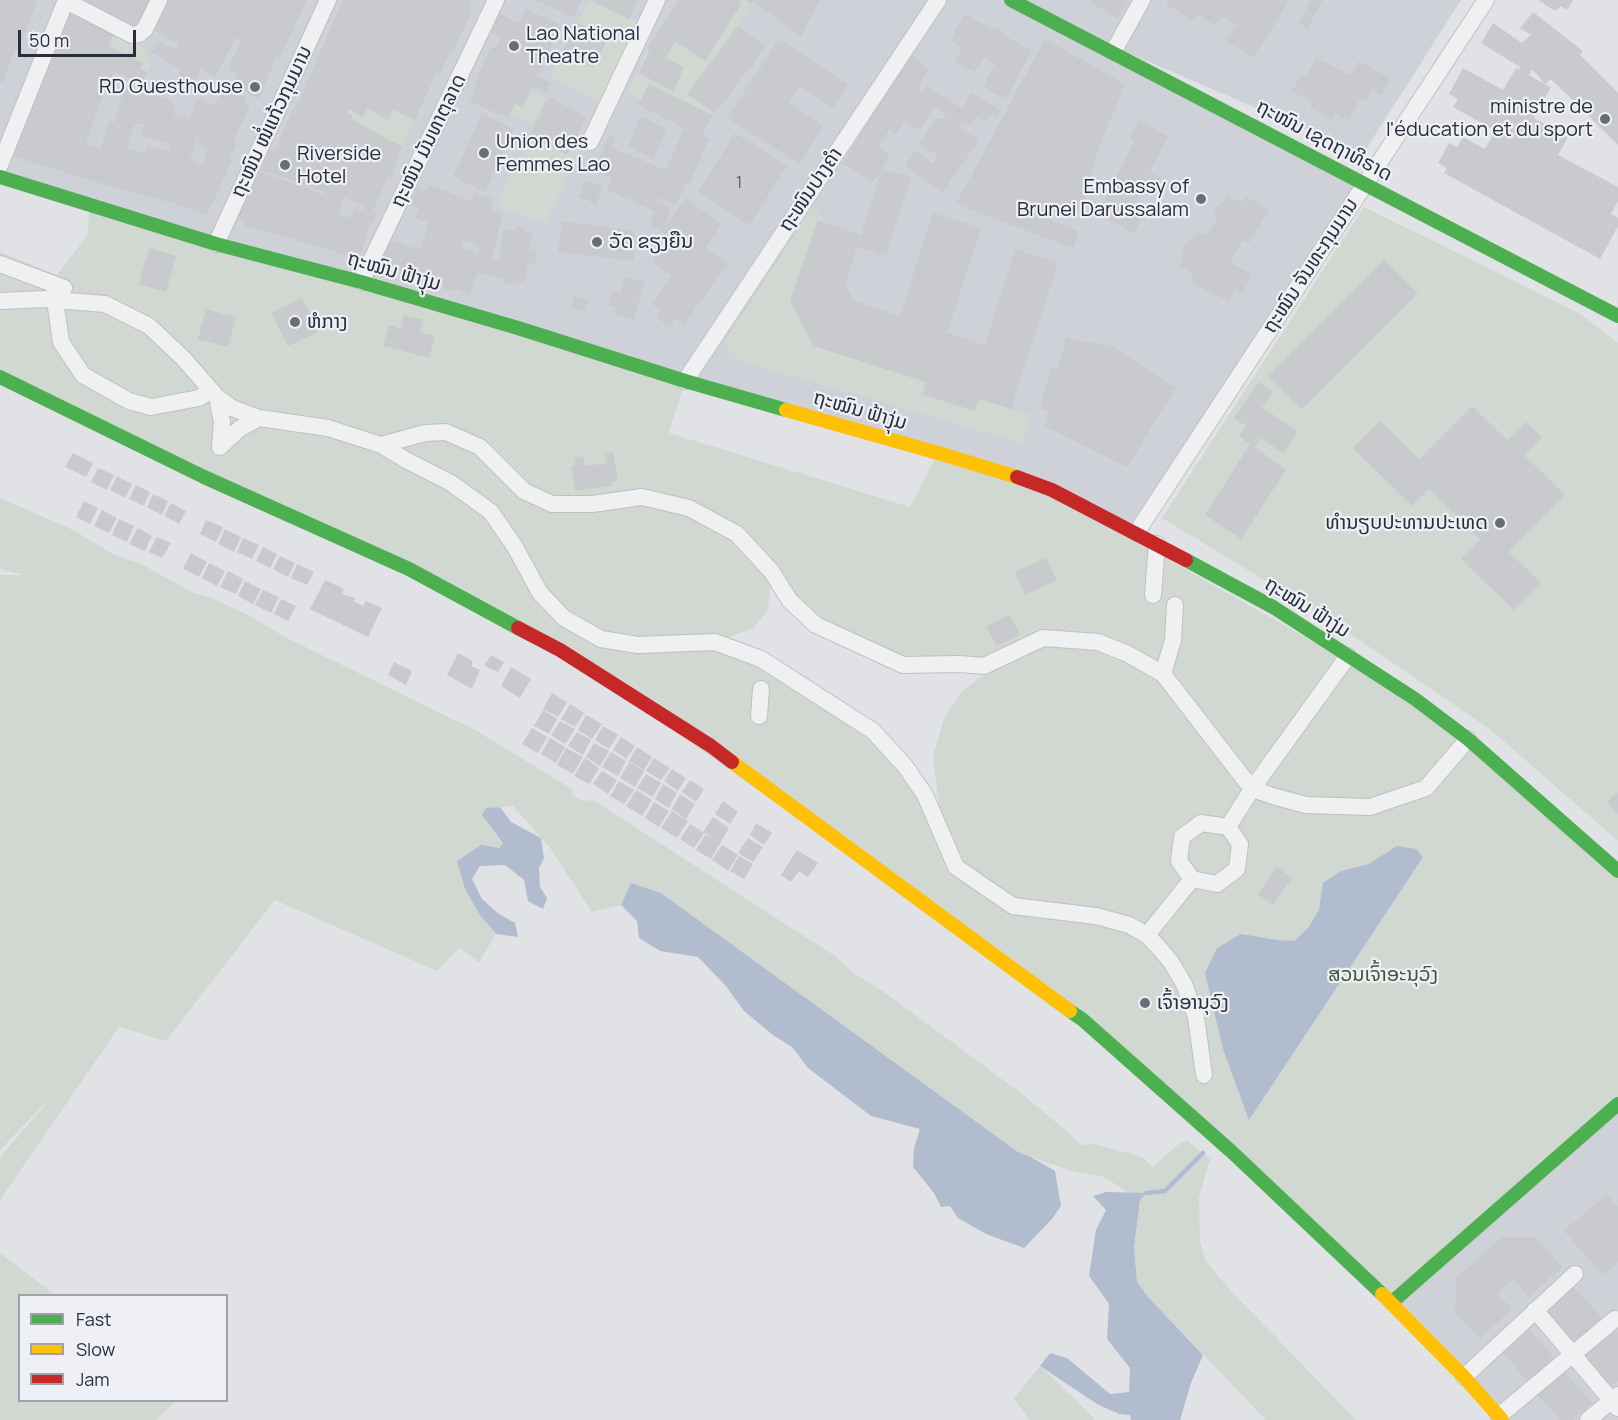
<!DOCTYPE html>
<html>
<head>
<meta charset="utf-8">
<style>
	body { margin:0 }
	#map { position:relative; width:1618px; height:1420px; overflow:hidden; background:#e1e2e5; font-family:Manrope,sans-serif }
	canvas { display:block }
	.legend { position:absolute; left:18px; top:1294px; width:210px; height:108px; box-sizing:border-box; background:#eef0f5; border:2px solid #9fa2ab; margin:0; padding:8px 10px; list-style:none; font-size:18px; color:#292e3c }
	.legend li { display:flex; align-items:center; gap:12px; height:30px }
	.legend b { width:30px; border:2px solid #9fa2ab }
	.scale { position:absolute; left:18px; top:30px; width:118px; height:27px; box-sizing:border-box; border:3px solid #292e3c; border-top:0; padding-left:8px; font-size:18px; line-height:21px; white-space:nowrap; color:#292e3c; -webkit-text-stroke:4px #eef0f5; paint-order:stroke }
</style>
</head>
<body>
<div id="map">
<canvas width="1618" height="1420"></canvas>
<ul class="legend">
<li><b style="height:8px;background:#4caf50"></b>Fast</li>
<li><b style="height:8px;background:#ffc107"></b>Slow</li>
<li><b style="height:8px;background:#c62828"></b>Jam</li>
</ul>
<div class="scale">50 m</div>
</div>
<script>
const ctx = document.querySelector('canvas').getContext('2d');
ctx.lineJoin = 'round';
function paint(path, color) { ctx.fillStyle = color; ctx.fill(path, 'evenodd'); }
const poly = rows => new Path2D(rows.map(r => 'M' + r).join(''));
function strokePath(path, color, width, dash) { ctx.strokeStyle = color; ctx.lineWidth = width; ctx.lineCap = dash ? 'butt' : 'round'; ctx.setLineDash(dash || []); ctx.stroke(path); }
function drawText(font, color, halo, rows, align = 'center') {
  ctx.font = font + ' Manrope,"Noto Sans Lao",sans-serif'; ctx.lineWidth = 4.5; ctx.setLineDash([]); ctx.textBaseline = 'middle'; ctx.strokeStyle = halo; ctx.fillStyle = color; for (const [text, x, y, turn = 0] of rows) {
    ctx.save(); ctx.translate(x, y); ctx.rotate((+turn || 0) * Math.PI / 180); ctx.textAlign = isNaN(turn) ? turn : align; if (halo) ctx.strokeText(text, 0, 0); ctx.fillText(text, 0, 0); ctx.restore();
  }
}
const built = poly([
	[0,0,1461,0,1363,154,1047,18,1365,185,1136,533,1052,490,0,179],
	[1618,1104,1618,1420,1502,1420,1391,1303]
]);
const green = poly([
	[740,0,746,0,751,4,738,26,687,94,715,114,712,115,649,84,641,99,627,94,647,49,650,50,639,73,673,91,684,67,663,57,675,41,705,61,741,4],
	[589,1,639,23,602,103,551,76,562,52,608,39,578,23],
	[115,30,146,50,145,54,152,60,147,72,141,69,143,63,109,46],
	[530,91,545,98,533,124,510,114,515,104,522,107],
	[349,109,363,116,367,109,388,120,393,110,415,120,402,147,351,119,347,113],
	[530,136,567,155,574,143,582,148,545,224,497,205],
	[90,206,685,381,669,433,910,507,938,453,1029,481,1415,699,1618,871,1618,1104,1391,1303,1083,1020,560,650,0,378,0,252,57,275,87,236],
	[772,573,816,625,903,665,987,673,962,691,944,718,933,756,939,806,932,810,873,731,716,642,753,628,768,610],
	[813,206,826,223,818,221,790,301,814,346,926,382,923,395,975,411,979,399,1030,415,1022,443,730,358,725,342],
	[1364,207,1579,313,1618,343,1618,841,1491,730,1330,620,1162,518],
	[0,498,73,530,113,554,141,564,194,593,212,598,248,615,285,637,475,730,572,789,572,794,583,801,593,800,835,956,852,972,887,994,1022,1094,1069,1133,1081,1145,1095,1144,1142,1157,1153,1167,1176,1146,1187,1140,1210,1159,1199,1198,1200,1242,1205,1260,1231,1291,1356,1420,1266,1420,1149,1298,1137,1282,1134,1248,1140,1200,1104,1177,1071,1171,1018,1152,661,893,631,883,621,905,592,912,550,848,513,806,486,808,503,842,499,848,457,861,465,889,480,915,496,934,479,962,459,948,437,971,275,900,166,1041,119,1027,0,1200,0,1157,56,1092,0,1150,0,575,24,575,0,569],
	[0,1253,55,1295,20,1296,20,1400,176,1401,156,1420,0,1420],
	[1040,1366,1079,1403,1095,1420,1030,1420,1014,1398]
]);
const water = poly([
	[500,807,511,822,541,838,544,858,539,868,540,887,547,898,543,909,528,901,524,880,505,865,480,866,472,879,482,899,499,914,515,923,518,937,496,934,480,915,465,889,457,861,481,845,499,848,503,843,482,815,486,808],
	[1397,846,1416,849,1423,857,1249,1120,1223,1049,1205,973,1217,948,1241,934,1277,940,1294,941,1308,928,1319,910,1323,883,1341,871,1369,864],
	[631,883,661,893,1018,1152,1031,1157,1055,1171,1061,1206,1052,1219,1024,1248,986,1234,958,1218,950,1206,941,1207,934,1193,913,1167,914,1148,920,1129,871,1116,808,1068,792,1047,773,1035,744,1011,725,985,698,957,660,951,639,938,637,921,621,905],
	[1106,1192,1146,1193,1140,1200,1134,1248,1137,1282,1149,1298,1203,1355,1191,1383,1180,1420,1131,1420,1130,1415,1119,1414,1097,1404,1040,1366,1050,1353,1067,1358,1110,1394,1129,1392,1130,1368,1107,1339,1109,1304,1089,1276,1096,1230,1106,1210,1093,1196]
]);
const stream = poly([
	[1146,1193,1165,1191,1203,1153]
]);
const building = poly([
	[0,0,38,0,20,45,18,43,2,83,0,82],
	[76,0,151,0,133,30],
	[169,0,307,0,279,59,276,57,259,99,231,86,238,75,228,69,242,40,236,38,215,77,201,68,190,93,174,85,181,70,151,52,159,41,176,50,179,44,154,30],
	[343,0,467,0,471,2,469,8,472,10,451,55,449,54,440,74,436,73,415,120,393,110,388,120,367,109,363,117,349,109,347,113,353,115,351,119,402,147,391,179,388,177,373,210,377,212,373,224,370,223,359,260,315,245,247,227,239,219,239,213,255,170,302,186,324,195,325,192,261,170,269,149,275,151,294,107,296,108],
	[344,197,366,207,364,211,354,208,351,218,338,214],
	[535,0,582,0,574,17],
	[596,0,638,0,629,19,595,3],
	[679,0,740,0,741,4,705,61,675,41,666,58,684,67,673,92,639,73,650,50,647,49],
	[746,0,820,0,801,36,753,2,751,4],
	[1093,0,1129,0,1118,18,1091,3],
	[1168,0,1290,0,1253,58,1226,41,1237,25,1224,17,1214,25,1198,14,1193,21,1166,4],
	[1311,0,1323,0,1308,28,1299,24],
	[1538,0,1573,0,1567,10,1561,6,1555,11],
	[69,6,115,30,109,46,143,63,141,69,147,72,142,85,114,71,100,102,86,144,101,149,109,120,115,123,125,84,173,102,175,117,180,118,183,115,190,119,198,98,214,106,223,88,246,98,244,103,250,106,233,141,237,144,229,158,232,160,207,215,176,204,112,187,10,155],
	[135,124,144,124,141,135,171,144,169,151,147,146,145,153,127,148],
	[198,134,200,135,197,142,207,148,204,166,190,161],
	[526,9,562,25,538,76,551,83,546,93,533,86,522,107,515,104,508,118,470,102,476,87,474,85,491,47,495,48,501,37,491,32,500,14,519,23],
	[1533,12,1583,51,1580,55,1618,93,1618,145,1551,79,1545,84,1532,69,1529,75,1548,86,1551,87,1534,118,1568,137,1558,155,1618,187,1618,201,1611,214,1618,218,1618,226,1600,259,1444,173,1447,168,1438,163,1449,143,1457,147,1463,137,1485,149,1496,131,1453,107,1458,99,1449,94,1463,68,1503,90,1516,68,1519,70,1520,67,1481,43,1493,23,1522,43,1531,35,1520,28],
	[964,14,993,29,994,27,1005,33,1004,35,1032,50,1006,99,983,87,995,64,983,57,975,72,955,62,963,47,950,41],
	[578,23,608,39,593,68,562,52],
	[738,26,766,46,715,114,687,94],
	[779,39,848,84,833,108,799,86,789,103,823,125,800,164,727,118],
	[1045,39,1125,84,1098,149,1082,213,1056,208,1051,220,1078,231,1075,245,1072,248,956,204],
	[912,55,928,70,918,88,922,93,927,86,963,109,971,93,1001,110,997,118,991,114,986,122,976,117,970,126,963,121,958,127,979,140,943,192,905,166,915,150,933,164,938,156,919,144,935,119,943,119,946,114,935,107,919,130,904,120,896,135,889,130,878,147,890,154,882,169,873,182,843,164,859,136,857,135],
	[1316,58,1351,75,1359,61,1390,78,1382,95,1372,90,1366,101,1360,98,1349,121,1335,114,1332,119,1310,108,1313,102,1292,92,1301,74,1307,75],
	[649,84,712,115,702,136,709,139,689,184,686,182,676,205,659,198,656,202,671,206,666,226,685,198,722,224,706,248,728,264,684,324,676,318,670,327,656,317,661,310,652,304,672,276,652,262,670,237,650,225,654,211,607,190,612,178,594,170,609,135,616,138,612,148,666,170,684,128,692,132,638,105],
	[549,97,587,117,567,155,530,136],
	[482,114,514,129,485,192,453,177],
	[641,116,667,129,653,159,628,146],
	[1139,121,1168,136,1150,172,1161,178,1151,196,1141,191,1132,207,1145,213,1134,233,1097,214,1135,140,1130,138],
	[735,133,787,166,749,225,698,192],
	[882,169,911,177,886,256,857,247,845,284,855,301,900,316,933,212,981,228,947,333,985,345,1015,249,1058,263,1011,409,979,399,975,411,922,394,926,382,814,346,790,301,818,220,861,235],
	[585,180,603,186,596,204,578,197],
	[428,184,471,201,475,193,494,200,490,210,503,214,492,259,499,260,503,229,517,231,517,226,526,228,526,232,532,233,529,251,537,252,535,264,528,263,525,283,518,282,517,285,504,283,505,279,477,273,470,294,455,289,454,292,444,289,445,285,434,281,433,285,422,282,423,278,380,263,391,240,420,250,429,223,415,218,419,208,410,205,417,187,426,190],
	[464,240,480,247,478,253,462,248],
	[1226,195,1241,203,1245,196,1269,210,1249,243,1243,240,1233,256,1232,264,1252,274,1242,294,1234,290,1229,301,1190,282,1194,274,1179,266,1183,259,1182,252,1185,244,1195,237,1199,231,1206,236,1218,217,1214,210,1218,204,1224,202],
	[562,221,635,231,634,261,558,252],
	[149,248,176,256,166,292,139,284],
	[1384,259,1418,293,1302,409,1268,376],
	[625,276,644,282,634,320,614,314,616,307,608,305,612,292,620,294],
	[574,296,588,299,585,311,571,308],
	[302,298,319,332,288,346,271,313],
	[206,309,236,317,228,347,198,339],
	[404,315,423,320,420,332,435,336,429,358,383,346,389,325,401,329],
	[1066,338,1113,346,1176,388,1127,467,1045,426,1048,410,1040,408,1051,367,1058,369],
	[1259,382,1273,392,1262,407,1298,432,1283,453,1261,438,1255,447,1286,470,1241,539,1205,515,1250,444,1239,436,1246,426,1234,418],
	[1472,406,1507,440,1526,422,1542,437,1524,455,1565,495,1509,552,1541,583,1514,610,1461,559,1480,539,1429,489,1412,506,1353,448,1380,421,1419,459],
	[613,452,618,481,611,482,612,486,575,491,571,466,575,465,574,458,583,456,585,466,607,463,605,453],
	[73,453,93,463,86,477,65,467],
	[98,468,114,475,107,490,91,482],
	[117,476,132,484,125,498,110,490],
	[136,485,150,492,144,506,129,499],
	[153,494,168,501,162,515,147,507],
	[84,501,98,508,90,524,76,517],
	[171,503,186,511,179,524,164,516],
	[102,510,117,518,109,533,94,526],
	[119,519,134,526,127,542,112,535],
	[206,520,223,527,216,542,200,534],
	[138,528,152,536,145,551,129,544],
	[225,529,241,537,234,552,218,544],
	[157,537,171,543,162,558,149,552],
	[243,538,259,545,252,559,237,552],
	[263,547,277,554,270,568,256,561],
	[191,553,207,562,199,577,183,569],
	[280,556,295,563,288,577,273,569],
	[1046,558,1057,580,1025,595,1015,572],
	[209,563,225,571,217,586,202,578],
	[297,564,314,572,307,585,291,578],
	[228,571,243,579,236,594,220,587],
	[325,580,344,589,342,594,355,598,353,601,363,606,366,601,382,608,368,637,310,609],
	[245,581,261,589,253,604,238,596],
	[263,590,279,597,271,613,255,605],
	[281,599,296,606,288,621,274,614],
	[1010,615,1020,635,997,646,986,626],
	[458,653,473,661,471,666,480,670,472,689,447,675],
	[491,655,504,662,498,672,484,666],
	[394,662,412,671,406,685,388,675],
	[511,667,531,679,520,698,501,686],
	[552,693,567,702,558,717,543,709],
	[570,704,584,713,575,727,561,719],
	[543,710,557,719,549,734,534,726],
	[586,715,602,724,592,739,578,730],
	[560,721,575,729,565,744,551,735],
	[603,726,618,735,609,749,595,740],
	[532,728,547,737,538,753,522,744],
	[577,732,591,740,583,755,568,746],
	[621,737,635,746,626,759,613,750],
	[550,738,565,747,556,763,541,754],
	[594,743,609,751,600,766,586,757],
	[637,747,652,757,644,770,629,761],
	[566,748,583,757,573,774,557,765],
	[611,752,626,761,618,776,602,767],
	[585,758,599,768,589,784,574,776],
	[654,758,670,768,661,780,646,771],
	[629,762,644,771,635,787,620,778],
	[672,769,686,778,678,791,664,781],
	[602,771,617,780,608,794,593,784],
	[646,774,661,783,653,797,637,788],
	[690,780,704,789,696,802,682,792],
	[619,781,634,790,624,804,610,796],
	[663,784,677,793,669,808,655,799],
	[636,790,652,800,642,816,626,806],
	[1618,792,1618,814,1607,802],
	[680,794,695,804,686,819,672,809],
	[723,801,738,812,730,824,715,814],
	[654,802,669,811,659,827,645,818],
	[672,811,688,821,677,838,661,828],
	[713,817,729,828,711,859,696,850,705,835,714,839,703,832],
	[756,823,772,833,764,845,750,835],
	[690,824,704,833,694,848,680,839],
	[748,838,763,847,753,862,738,853],
	[722,845,738,855,728,871,712,860],
	[797,850,818,863,808,877,799,871,791,882,781,875],
	[739,856,753,864,744,879,730,871],
	[1277,867,1292,878,1273,905,1258,894],
	[1607,1194,1618,1207,1618,1262,1603,1275,1564,1231],
	[1502,1237,1535,1237,1562,1267,1529,1297,1513,1279,1497,1293,1512,1309,1480,1338,1455,1312,1456,1278],
	[1571,1284,1602,1318,1573,1344,1542,1310],
	[1526,1325,1556,1360,1529,1383,1499,1348],
	[1613,1328,1618,1334,1618,1380,1611,1387,1582,1353],
	[1563,1370,1592,1403,1573,1420,1560,1420,1536,1393]
]);
const street = poly([
	[66,1,132,35,139,34,145,29,159,0],
	[1113,52,1142,0],
	[590,142,657,0],
	[0,165,66,0],
	[216,244,328,0],
	[0,264,64,288],
	[361,282,496,0],
	[55,285,55,300,61,342,83,375,129,401,151,407,199,398,211,390],
	[0,301,44,299,105,304,149,326,183,358,217,397,222,422,220,447,239,429,259,418,328,428,381,445,425,433,446,432,480,447,524,491,552,504,592,504,642,497,689,508,737,534,772,572,790,601,816,625,903,665,959,664,984,666,1043,638,1098,642,1128,654,1163,674,1252,789,1276,797,1306,805,1370,807,1426,788,1468,739],
	[685,381,938,0],
	[217,397,232,408,259,418],
	[381,445,406,460,451,483,491,512,515,547,540,593,564,618,601,639,638,645,715,642,761,659,873,731,905,766,925,795,956,867,1013,906,1096,916,1129,925,1147,935,1161,950,1171,962,1184,984,1196,1017,1204,1075],
	[1136,533,1486,0],
	[1153,595,1157,544],
	[1163,674,1173,640,1175,605],
	[759,716,761,689],
	[1201,823,1228,827,1240,844,1237,869,1217,884,1192,879,1179,861,1182,837,1201,823],
	[1228,827,1252,789,1348,656],
	[1147,935,1192,879],
	[1535,1310,1618,1408],
	[1464,1377,1575,1274],
	[1499,1416,1615,1319],
	[1588,1420,1618,1395]
]);
const fast = poly([
	[1011,0,1618,316],
	[0,177,216,244,361,282,518,328,685,381,786,410],
	[0,377,204,477,409,569,518,628],
	[1186,560,1273,607,1415,699,1468,739,1618,871],
	[1070,1011,1083,1020,1233,1153,1382,1294],
	[1391,1303,1618,1104]
]);
const slow = poly([
	[786,410,938,453,1017,477],
	[732,762,1070,1011],
	[1382,1294,1464,1377,1502,1420]
]);
const jam = poly([
	[1017,477,1052,490,1186,560],
	[518,628,560,650,711,746,732,762]
]);
const markers = [
	[514,46,6,"#696d77"],
	[255,87,6,"#696d77"],
	[1605,119,6,"#696d77"],
	[484,153,6,"#696d77"],
	[285,165,6,"#696d77"],
	[1201,199,6,"#696d77"],
	[597,242,6,"#696d77"],
	[295,322,6,"#696d77"],
	[1500,523,6,"#696d77"],
	[1145,1003,6,"#696d77"]
];
const numberNames = [
	["1",739,184]
];
const poiNames = [
	["Lao National",526,34],
	["Theatre",526,57],
	["RD Guesthouse",243,87,"right"],
	["ministre de",1593,107,"right"],
	["l'éducation et du sport",1593,130,"right"],
	["Union des",496,142],
	["Femmes Lao",496,165],
	["Riverside",297,154],
	["Hotel",297,177],
	["Embassy of",1189,187,"right"],
	["Brunei Darussalam",1189,210,"right"],
	["ວັດ ຂຽງຍືນ",609,242],
	["ຫໍກາງ",307,322],
	["ທຳນຽບປະທານປະເທດ",1488,523,"right"],
	["ເຈົ້າອານຸວົງ",1157,1003]
];
const streetNames = [
	["ຖະໜົນ ໜໍ່ແກ້ວກຸມມານ",272,122,-65],
	["ຖະໜົນ ມັນທາຕຸລາດ",429,141,-64],
	["ຖະໜົນ ເຊດຖາທິຣາດ",1324,141,28],
	["ຖະໜົນປາງຄໍາ",811,190,-56],
	["ຖະໜົນ ຈັນທະກຸມມານ",1311,266,-57],
	["ຖະໝົນ ຟ້າງຸ່ມ",394,272,16],
	["ຖະໝົນ ຟ້າງຸ່ມ",860,411,16],
	["ຖະໝົນ ຟ້າງຸ່ມ",1307,608,32]
];
const parkNames = [
	["ສວນເຈົ້າອະນຸວົງ",1383,975]
];
paint(built, '#cfd1d8');
paint(green, '#d0d8d1');
paint(water, '#b1bcce');
strokePath(stream, '#b1bcce', 4.5);
paint(building, '#c9cacd');
strokePath(street, '#bfc0c3', 18);
strokePath(street, '#f0f0f2', 16);
strokePath(fast, '#4caf50', 14);
strokePath(slow, '#ffc107', 14);
strokePath(jam, '#c62828', 14);
for (const [x, y, r, color] of markers) { const dot = new Path2D(); dot.arc(x, y, r, 0, 2 * Math.PI); ctx.fillStyle = color; ctx.fill(dot); strokePath(dot, '#eef0f5', 2); }
drawText('16px', '#525661', null, numberNames);
drawText('20px', '#292e3c', '#eef0f5', poiNames, 'left');
drawText('20px', '#292e3c', '#eef0f5', streetNames);
drawText('20px', '#3b5738', '#eef0f5', parkNames);
</script>
</body>
</html>
